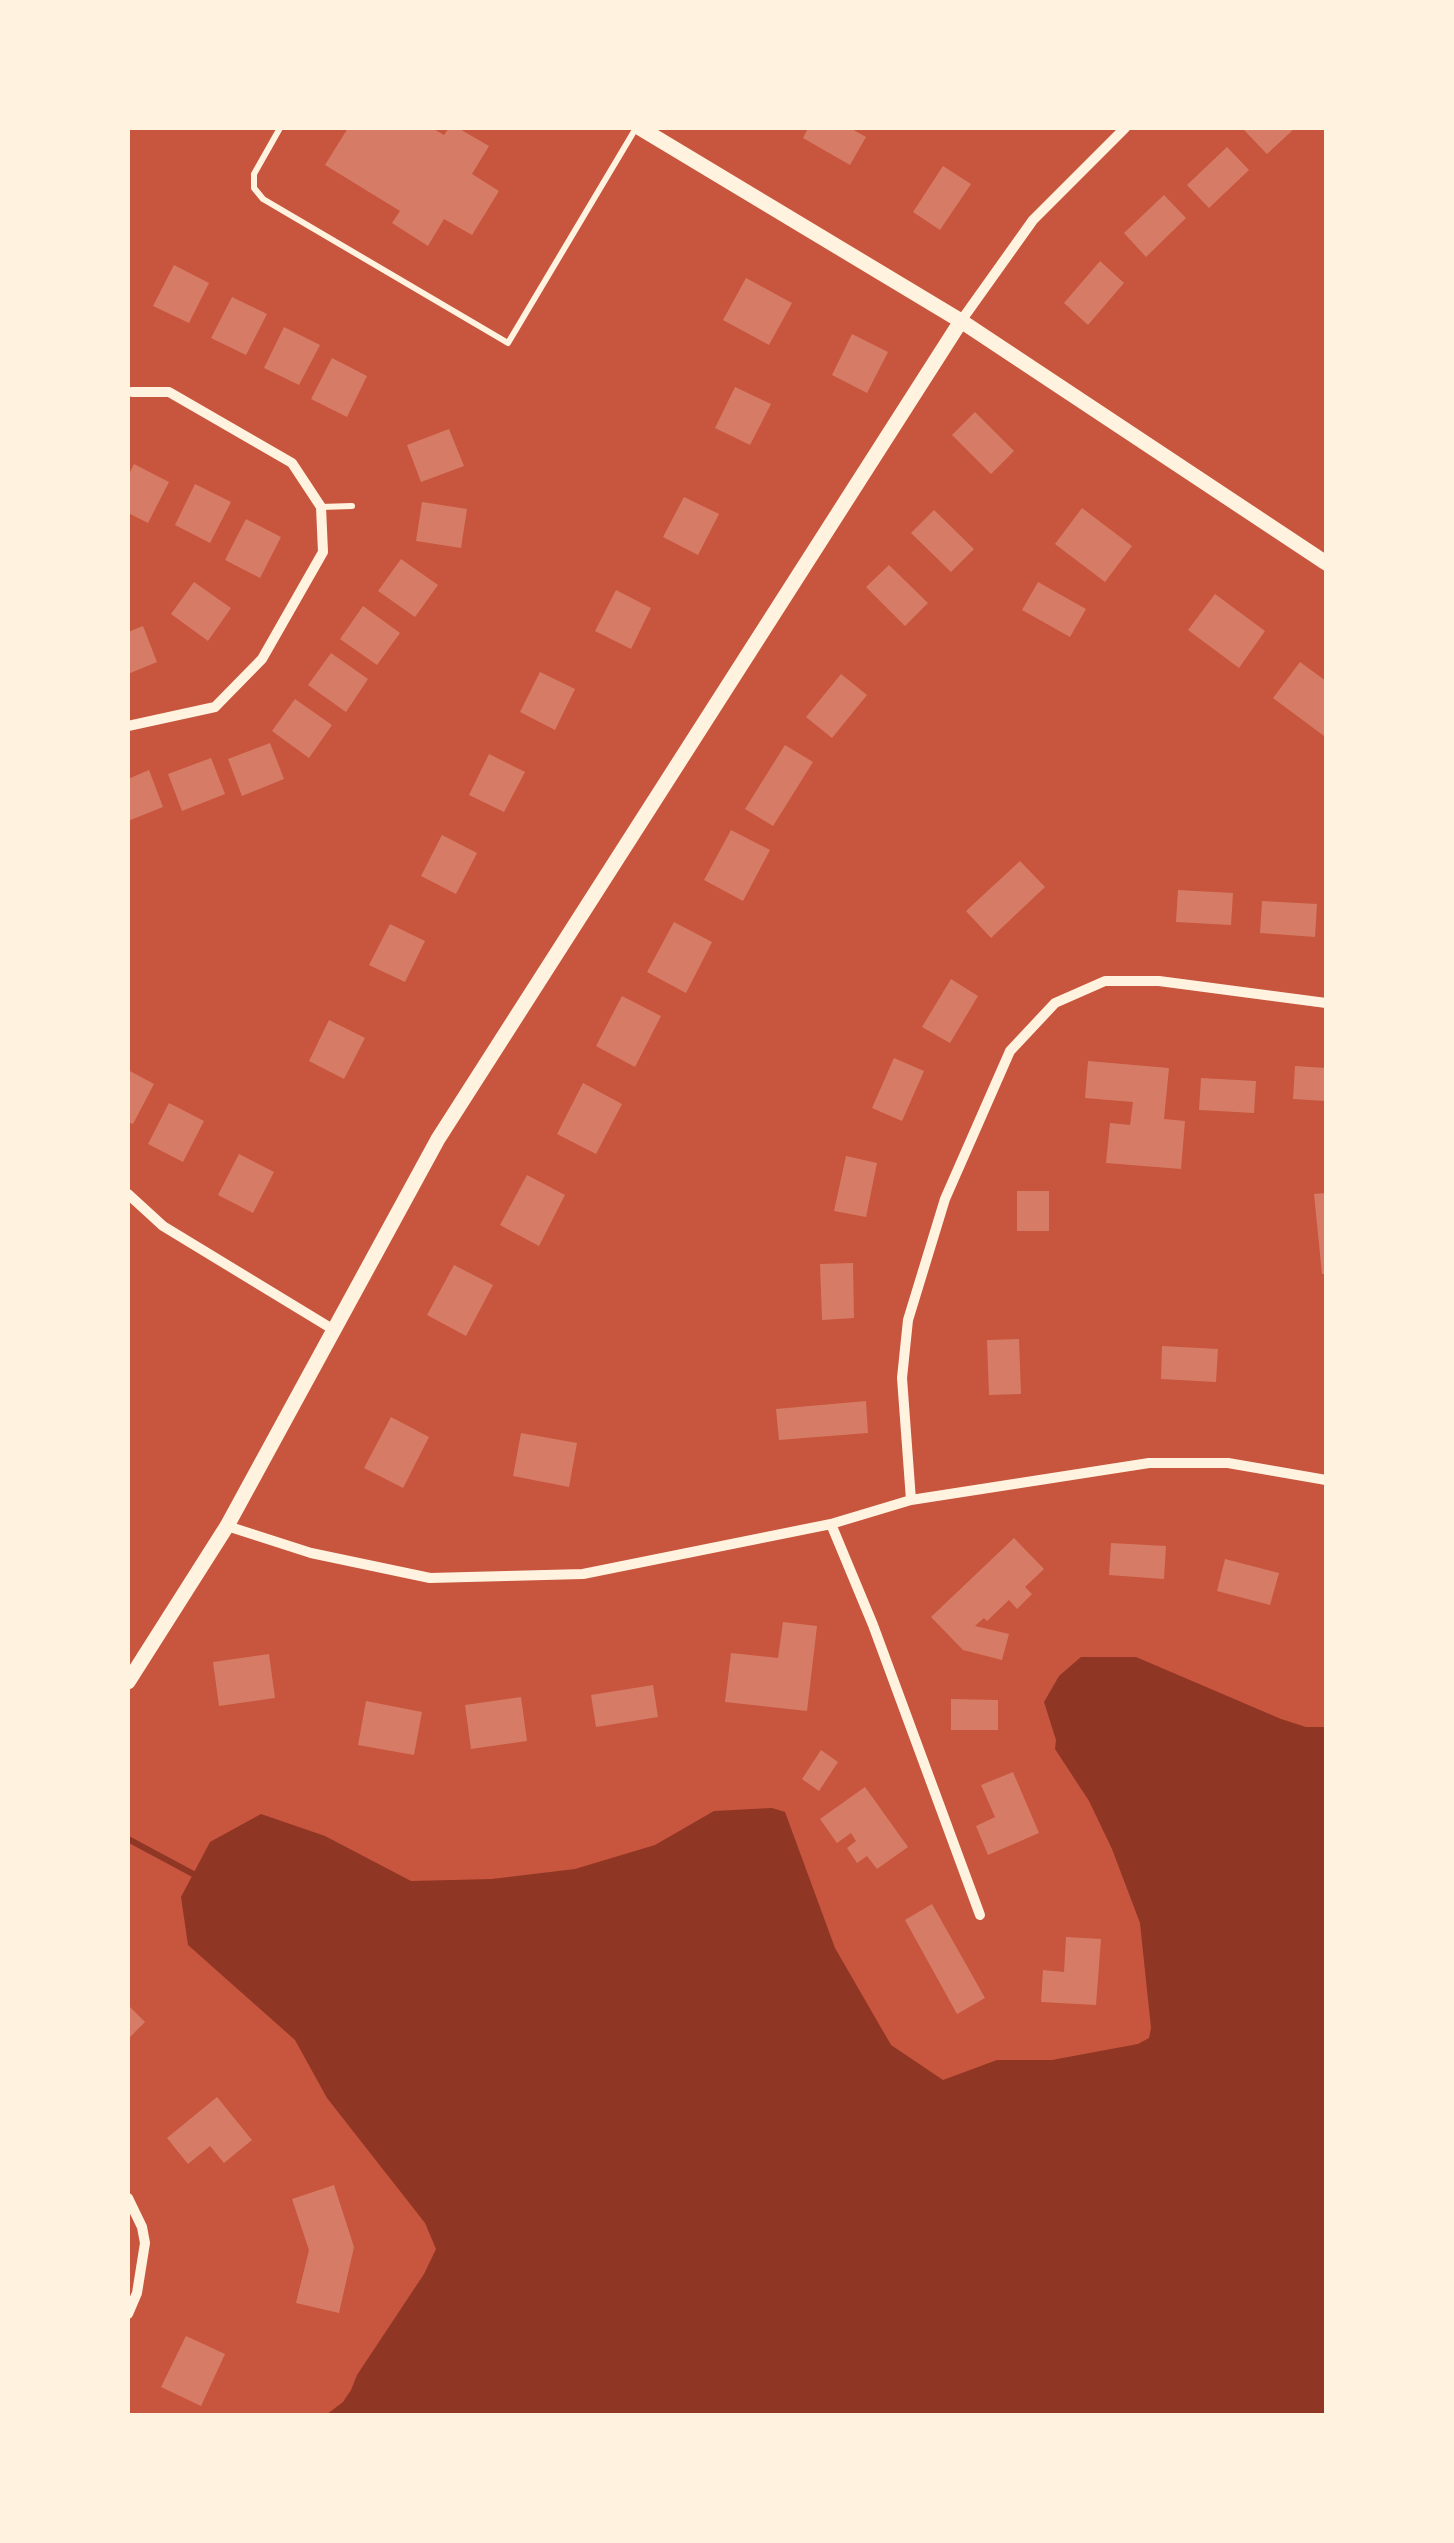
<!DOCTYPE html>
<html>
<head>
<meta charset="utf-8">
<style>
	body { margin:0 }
	#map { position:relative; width:1454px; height:2543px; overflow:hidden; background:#c8553d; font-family:"PT Sans",sans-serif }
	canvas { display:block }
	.frame { position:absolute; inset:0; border:130px solid #fff3e0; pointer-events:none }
</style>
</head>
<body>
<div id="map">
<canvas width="1454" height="2543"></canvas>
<div class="frame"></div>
</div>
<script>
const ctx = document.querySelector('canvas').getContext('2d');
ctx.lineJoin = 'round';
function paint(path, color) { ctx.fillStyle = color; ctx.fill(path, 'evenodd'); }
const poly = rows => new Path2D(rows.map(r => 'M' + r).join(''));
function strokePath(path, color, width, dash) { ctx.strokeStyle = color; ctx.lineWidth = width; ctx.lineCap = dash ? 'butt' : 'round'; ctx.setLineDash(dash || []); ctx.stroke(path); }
const water = poly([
	[1081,1657,1136,1657,1281,1719,1306,1727,1326,1727,1326,2415,326,2415,343,2402,351,2390,357,2375,424,2274,436,2249,425,2223,327,2098,295,2040,188,1945,181,1897,210,1842,261,1814,325,1836,411,1881,492,1879,575,1869,655,1845,714,1811,772,1808,785,1812,835,1948,891,2045,943,2080,997,2060,1052,2060,1138,2044,1149,2038,1151,2028,1140,1923,1112,1849,1089,1801,1055,1749,1056,1740,1044,1702,1059,1676]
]);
const stream = poly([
	[128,1839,197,1876]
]);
const building = poly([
	[348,128,432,128,444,135,449,128,458,128,489,146,472,174,499,191,472,235,444,219,428,246,392,223,400,211,325,165],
	[808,128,850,128,866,137,850,165,803,138],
	[1248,128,1295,128,1267,154,1244,130],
	[1227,147,1249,170,1209,208,1187,185],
	[943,166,971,184,940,230,913,212],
	[1164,195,1186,218,1146,257,1124,233],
	[1100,261,1124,283,1088,325,1064,303],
	[174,265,209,283,189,323,153,306],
	[746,278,792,303,769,345,723,320],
	[232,297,267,314,246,355,211,338],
	[284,327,320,345,299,385,264,368],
	[852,334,888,352,867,393,832,375],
	[332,358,367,376,347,417,311,399],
	[735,387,771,404,750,445,715,428],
	[975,412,1014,451,991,474,952,435],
	[449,429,464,466,421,482,407,445],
	[134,464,169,482,148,523,128,513,128,476],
	[195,484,231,502,210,543,175,525],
	[684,497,719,514,698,555,663,537],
	[422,502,467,509,461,548,416,541],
	[1082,508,1132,546,1105,582,1055,544],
	[934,510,974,549,951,572,911,533],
	[246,519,281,537,260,578,225,560],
	[401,559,438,585,415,617,378,591],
	[889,565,928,603,905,626,866,587],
	[194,582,231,608,208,641,171,614],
	[1038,582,1086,609,1070,637,1022,610],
	[616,590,651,608,631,649,595,631],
	[1215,594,1265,631,1239,668,1188,630],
	[363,606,400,633,377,665,340,639],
	[143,626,157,662,128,674,128,632],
	[331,653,368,679,346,712,308,685],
	[1300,662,1326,681,1326,732,1324,736,1273,698],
	[540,672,575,689,555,730,520,712],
	[841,674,867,695,832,738,806,717],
	[295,699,332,725,309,758,272,731],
	[270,743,284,779,242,796,228,759],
	[785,745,813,762,773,826,745,809],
	[489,754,525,772,504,812,469,795],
	[211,758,225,794,182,811,168,774],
	[149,770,163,807,128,821,128,779],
	[731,830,770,850,743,901,704,880],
	[442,835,477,853,456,894,421,876],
	[1020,861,1045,887,991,938,966,911],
	[1178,890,1233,893,1231,925,1176,922],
	[1262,901,1317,904,1315,937,1260,933],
	[674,922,712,942,686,993,647,972],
	[390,924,425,941,405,982,369,965],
	[951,979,978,996,950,1043,922,1027],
	[622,996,661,1016,635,1067,596,1046],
	[329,1020,365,1038,344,1079,309,1061],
	[894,1058,924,1071,902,1121,872,1108],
	[1088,1061,1169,1068,1164,1119,1185,1121,1181,1169,1106,1163,1110,1123,1130,1125,1133,1102,1085,1098],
	[1295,1066,1326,1068,1326,1101,1293,1099],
	[128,1070,154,1084,133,1124,128,1122],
	[1201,1078,1256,1081,1254,1113,1199,1110],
	[583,1083,622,1104,596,1154,557,1134],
	[169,1103,204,1121,183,1162,148,1144],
	[239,1154,274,1172,253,1213,218,1195],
	[846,1156,877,1163,866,1217,834,1211],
	[527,1175,565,1195,539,1246,500,1225],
	[1017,1191,1049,1191,1049,1231,1017,1231],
	[1326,1193,1326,1274,1322,1274,1314,1194],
	[853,1263,854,1318,822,1320,820,1264],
	[454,1265,493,1285,466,1336,427,1315],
	[1019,1339,1021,1394,989,1395,987,1340],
	[1162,1346,1218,1349,1216,1382,1161,1379],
	[866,1401,868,1433,779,1440,776,1409],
	[391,1417,429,1437,403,1488,364,1468],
	[521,1433,577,1443,569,1487,513,1476],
	[1014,1538,1044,1569,1025,1587,1032,1594,1017,1609,1009,1600,987,1621,984,1618,975,1626,1009,1634,1002,1660,963,1650,931,1617],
	[1111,1543,1166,1546,1164,1579,1109,1575],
	[1225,1559,1279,1573,1270,1605,1217,1591],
	[783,1622,817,1626,807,1711,725,1702,731,1653,778,1658],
	[269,1654,275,1698,219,1706,213,1662],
	[653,1685,658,1717,596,1727,591,1695],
	[521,1697,527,1741,471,1749,465,1705],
	[951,1699,998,1700,998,1730,951,1730],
	[366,1701,422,1712,414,1755,358,1745],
	[821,1750,838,1762,819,1791,802,1779],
	[1013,1772,1039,1833,988,1855,976,1826,995,1817,981,1785],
	[865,1787,908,1847,877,1869,867,1856,857,1863,847,1848,856,1841,851,1833,837,1843,820,1819],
	[932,1904,985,1998,957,2014,905,1920],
	[1066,1937,1101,1939,1096,2005,1041,2002,1043,1970,1064,1972],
	[128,2005,145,2022,128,2039],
	[217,2097,252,2140,224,2163,210,2146,188,2164,167,2138],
	[334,2185,354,2247,339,2313,296,2303,309,2250,292,2199],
	[186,2336,225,2354,201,2406,161,2387]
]);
const service = poly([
	[280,128,254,174,254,188,263,199,508,343,636,128],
	[321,507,352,506]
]);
const minor = poly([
	[961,321,1033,220,1125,128],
	[128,726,215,707,262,659,323,552,321,507,292,463,169,392,132,392],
	[128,1194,163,1226,334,1330],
	[911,1500,902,1378,908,1320,945,1199,1010,1051,1055,1003,1105,981,1159,981,1326,1003],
	[831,1524,873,1625,980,1915],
	[227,1526,311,1553,430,1578,583,1574,831,1524,911,1500,1149,1463,1228,1463,1326,1480],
	[128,2198,142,2227,145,2243,137,2293,128,2314]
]);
const tertiary = poly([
	[640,128,961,321,1326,563],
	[128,1682,227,1526,438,1139,961,321]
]);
paint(water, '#8f3625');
strokePath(stream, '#8f3625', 6);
paint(building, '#d67c66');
strokePath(service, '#fff3e0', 6);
strokePath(minor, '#fff3e0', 10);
strokePath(tertiary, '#fff3e0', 15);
</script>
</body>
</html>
